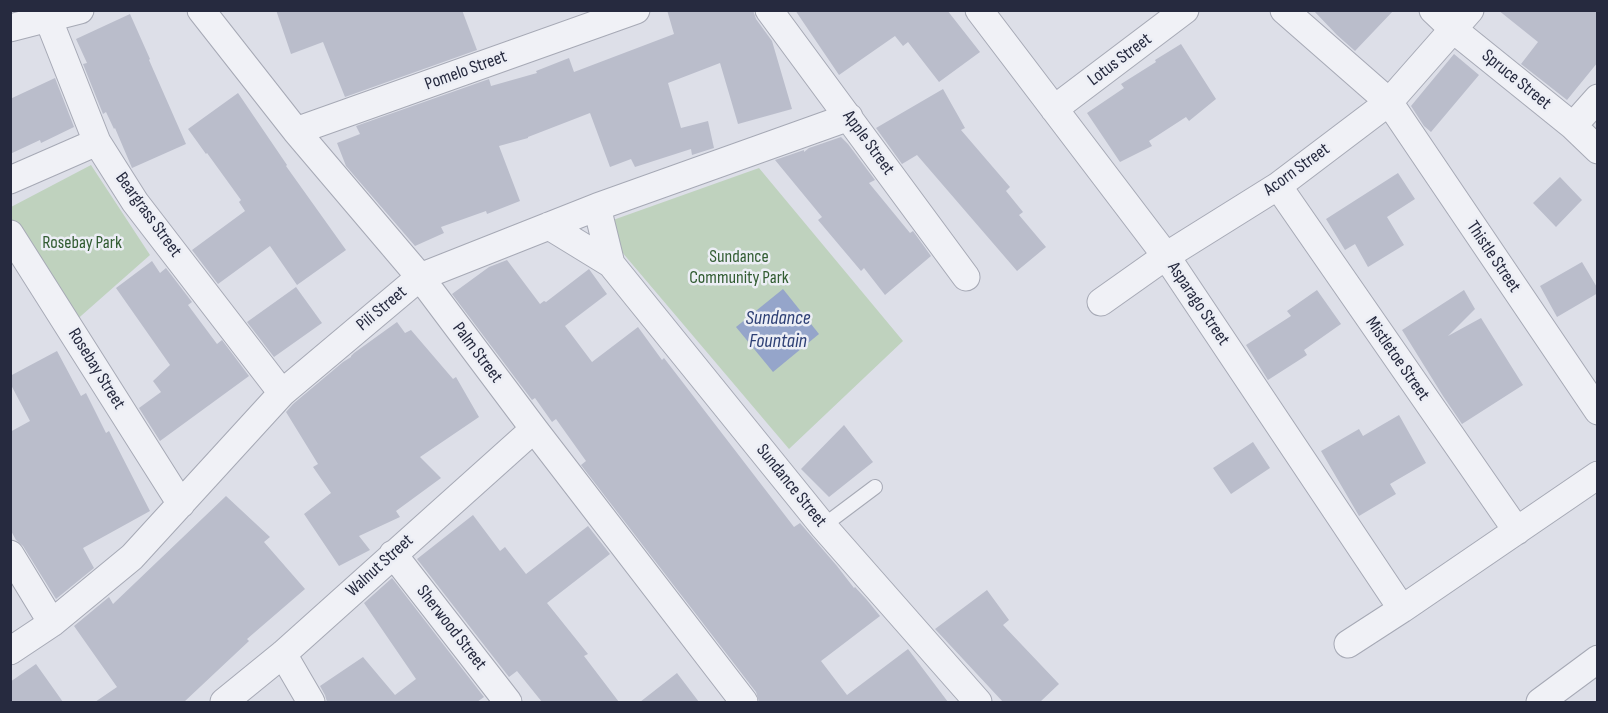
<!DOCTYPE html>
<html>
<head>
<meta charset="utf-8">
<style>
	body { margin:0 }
	#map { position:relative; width:1608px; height:713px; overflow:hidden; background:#dddfe8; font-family:"Sofia Sans Condensed",sans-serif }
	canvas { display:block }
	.frame { position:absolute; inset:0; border:12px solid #262a3f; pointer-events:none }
</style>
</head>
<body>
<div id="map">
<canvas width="1608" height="713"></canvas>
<div class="frame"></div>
</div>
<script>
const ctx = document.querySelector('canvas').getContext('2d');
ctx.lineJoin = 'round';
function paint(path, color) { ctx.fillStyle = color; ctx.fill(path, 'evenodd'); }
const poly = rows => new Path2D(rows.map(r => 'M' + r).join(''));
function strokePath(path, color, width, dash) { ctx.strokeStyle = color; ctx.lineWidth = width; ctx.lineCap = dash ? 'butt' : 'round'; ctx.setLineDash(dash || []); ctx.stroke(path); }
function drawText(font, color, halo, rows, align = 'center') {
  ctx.font = font + ' "Sofia Sans Condensed",sans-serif'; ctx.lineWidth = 5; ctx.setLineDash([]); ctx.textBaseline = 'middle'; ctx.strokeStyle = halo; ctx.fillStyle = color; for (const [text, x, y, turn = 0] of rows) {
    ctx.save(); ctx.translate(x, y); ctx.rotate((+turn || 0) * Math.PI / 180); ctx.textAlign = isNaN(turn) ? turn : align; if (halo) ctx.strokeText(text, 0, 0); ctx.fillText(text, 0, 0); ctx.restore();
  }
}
const green = poly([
	[91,165,150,255,73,323,11,225,11,207],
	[759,168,903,341,789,449,599,225]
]);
const water = poly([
	[783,289,819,334,773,372,736,327]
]);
const building = poly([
	[276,10,462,10,477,50,345,97,323,42,291,54],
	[667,10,753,10,756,19,772,41,792,109,738,124,720,63,668,83,681,128,708,121,714,148,692,155,691,149,635,167,631,159,610,167,590,113,528,137,528,138,499,146,520,201,487,214,486,211,441,227,444,233,415,246,346,166,337,143,360,134,356,126,489,79,491,86,537,73,536,71,569,58,574,72,674,34],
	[795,10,947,10,980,52,939,82,908,42,903,46,895,36,839,75],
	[1313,10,1394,10,1355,51,1337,35],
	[1498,10,1598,10,1598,62,1567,100,1521,64,1538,42],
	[130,14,150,59,149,60,186,144,132,168,115,128,114,129,106,112,103,114,83,64,87,63,76,39],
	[1181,44,1216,99,1189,121,1186,117,1149,141,1152,146,1120,162,1087,113,1124,88,1121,84,1156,62,1155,60],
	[1454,54,1479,75,1431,132,1424,126,1411,106],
	[55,78,74,127,41,143,40,140,10,154,10,99],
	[943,89,965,128,961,130,1010,187,1006,191,1023,212,1019,215,1046,247,1017,271,917,155,902,164,876,128],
	[238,93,287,165,286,166,346,250,297,285,270,246,218,284,192,250,245,211,239,202,241,200,207,153,206,154,188,129],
	[841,137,848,144,875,180,869,183,910,233,913,231,931,256,885,295,864,268,861,271,818,220,822,217,775,160,804,150,804,152,809,148],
	[1398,173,1415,199,1387,217,1404,245,1368,267,1355,244,1345,250,1326,219],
	[1560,177,1582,200,1556,227,1533,203],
	[507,260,540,304,544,301,546,302,589,269,607,294,565,326,592,362,638,327,662,360,664,358,794,527,800,523,837,566,854,588,855,587,867,600,880,616,821,661,847,695,908,649,948,702,759,702,756,692,581,465,586,461,556,419,552,422,535,398,532,400,452,294,489,267],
	[152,261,160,273,166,268,192,302,188,305,217,344,222,340,249,376,160,441,139,408,161,392,153,381,170,365,116,288],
	[1582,262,1598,289,1598,293,1557,317,1540,286],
	[296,287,322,323,274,357,247,322],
	[1317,290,1341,324,1304,350,1307,355,1268,380,1246,345,1291,316,1287,311],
	[1464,290,1475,309,1448,336,1481,318,1523,385,1462,424,1443,396,1402,330],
	[397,322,405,333,411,330,453,379,456,377,479,417,420,457,441,478,396,511,400,517,359,536,370,550,339,566,304,514,331,493,313,467,318,464,286,412,293,404,343,362,351,357,351,356,354,353],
	[57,351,81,396,86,393,106,433,109,431,150,511,83,548,94,568,56,599,23,546,16,540,10,529,10,432,30,421,10,383,10,376],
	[1399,415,1426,463,1390,484,1396,494,1359,516,1321,451,1359,429,1363,436],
	[844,425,873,462,829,497,801,469],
	[1253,442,1270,468,1231,494,1213,468],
	[226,496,270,537,264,542,305,589,247,639,249,641,184,702,95,702,117,687,74,626,109,597,113,604],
	[473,515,500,551,505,547,526,574,588,526,610,554,547,603,588,654,584,656,619,702,542,702,517,671,509,677,417,559],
	[392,578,484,697,477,702,327,702,325,695,320,686,363,657,395,695,416,679,364,603],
	[987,590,1009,620,1003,625,1059,684,1040,702,1003,702,935,629],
	[36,664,63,702,10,702,10,682],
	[677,673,699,702,640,702]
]);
const service = poly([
	[823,526,875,487]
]);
const minor = poly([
	[201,10,296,131,420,277,534,429,744,702],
	[769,10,966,277],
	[979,10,1166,256,1402,609],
	[1284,10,1389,102,1598,411],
	[1433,10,1454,30,1573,126,1598,150],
	[48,18,97,142,135,202,282,393],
	[10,28,80,10],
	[1054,109,1185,10],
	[1573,126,1598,98],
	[296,131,636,10],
	[10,180,97,142],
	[1278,186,1517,531],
	[597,207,611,264],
	[549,226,611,264,823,526,978,702],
	[10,234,181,504],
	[1101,302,1166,256,1278,186,1389,102,1470,10],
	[10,554,52,623],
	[393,554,508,702],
	[1348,644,1402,609,1598,475],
	[10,651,52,623,132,557,282,393,420,277,597,207,849,117],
	[283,654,311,702],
	[224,702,283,654,534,429],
	[1540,702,1598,659]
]);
const streetNames = [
	["Lotus Street",1120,60,-37],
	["Pomelo Street",466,71,-20],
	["Spruce Street",1516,80,39],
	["Apple Street",868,143,54],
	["Acorn Street",1297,170,-36],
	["Beargrass Street",148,215,54],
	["Thistle Street",1493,257,56],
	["Asparago Street",1198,304,56],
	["Pili Street",382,309,-40],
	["Palm Street",477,353,53],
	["Mistletoe Street",1397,359,55],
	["Rosebay Street",96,369,58],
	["Sundance Street",791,486,51],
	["Walnut Street",380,566,-42],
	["Sherwood Street",451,628,52]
];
const parkNames = [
	["Rosebay Park",82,243],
	["Sundance",739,257],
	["Community Park",739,278]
];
const waterNames = [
	["Sundance",778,319],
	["Fountain",778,342]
];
paint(green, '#bfd2be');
paint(water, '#95a5ca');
paint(building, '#babdcb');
strokePath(service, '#a6a9b5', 16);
strokePath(minor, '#a6a9b5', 29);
strokePath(service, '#f0f1f6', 14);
strokePath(minor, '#f0f1f6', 27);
drawText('18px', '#262a3f', '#eceef5', streetNames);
drawText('18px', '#325c32', '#eceef5', parkNames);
drawText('italic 20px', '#2e4075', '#eceef5', waterNames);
</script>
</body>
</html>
